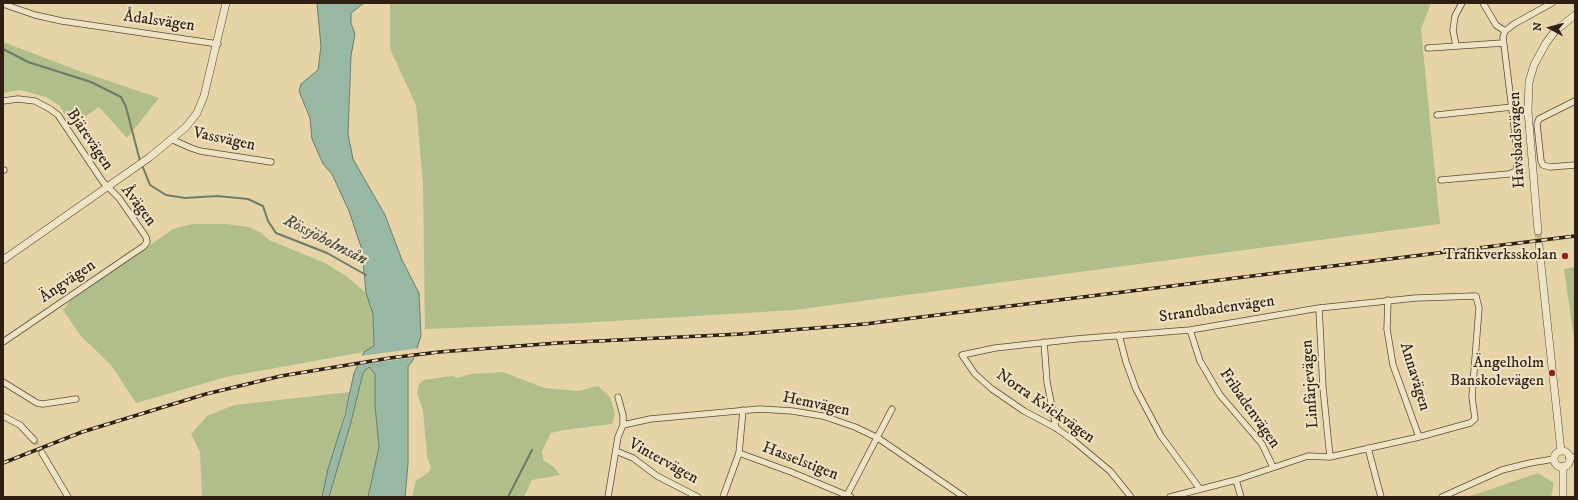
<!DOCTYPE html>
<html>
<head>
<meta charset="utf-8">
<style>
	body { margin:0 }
	#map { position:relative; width:1578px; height:500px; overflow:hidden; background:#e6d4a6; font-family:"IM FELL DW Pica",serif }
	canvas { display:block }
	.frame { position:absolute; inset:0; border:4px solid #2e1f12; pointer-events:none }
	.north { position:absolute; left:1530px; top:8px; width:40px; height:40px; -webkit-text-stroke:3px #efe3c5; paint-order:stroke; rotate:276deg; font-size:11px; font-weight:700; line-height:16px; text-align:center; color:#2e1f12 }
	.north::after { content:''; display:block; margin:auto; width:14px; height:18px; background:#2e1f12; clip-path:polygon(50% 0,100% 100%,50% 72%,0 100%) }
</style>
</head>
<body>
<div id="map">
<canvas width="1578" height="500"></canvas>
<div class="frame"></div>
<div class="north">N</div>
</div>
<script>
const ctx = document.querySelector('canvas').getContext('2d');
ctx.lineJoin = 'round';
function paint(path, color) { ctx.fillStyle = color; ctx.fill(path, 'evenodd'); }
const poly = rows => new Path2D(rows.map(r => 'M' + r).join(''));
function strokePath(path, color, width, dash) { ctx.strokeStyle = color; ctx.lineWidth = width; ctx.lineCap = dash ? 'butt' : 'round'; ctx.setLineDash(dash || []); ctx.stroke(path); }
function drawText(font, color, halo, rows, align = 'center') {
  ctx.font = font + ' "IM FELL DW Pica",serif'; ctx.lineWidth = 4; ctx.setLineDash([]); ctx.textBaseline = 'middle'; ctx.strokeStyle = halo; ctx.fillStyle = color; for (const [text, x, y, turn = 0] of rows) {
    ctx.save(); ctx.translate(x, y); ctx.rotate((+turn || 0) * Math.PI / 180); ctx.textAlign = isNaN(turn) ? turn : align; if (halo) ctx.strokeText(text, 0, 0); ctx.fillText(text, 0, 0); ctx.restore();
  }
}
const green = poly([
	[390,3,1431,3,1421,29,1440,224,794,310,581,323,425,329,423,184,416,105,390,49],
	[3,42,82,72,159,98,127,138,99,107,72,126,60,106,46,97,20,90,3,93],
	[192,224,227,224,248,227,260,232,269,240,325,263,346,276,366,293,373,314,374,346,364,352,226,377,136,403,111,365,80,335,63,310,71,300,173,229],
	[1575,267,1575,346,1564,269],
	[369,367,375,374,375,405,379,447,368,497,329,497,351,422,363,373],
	[503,372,544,388,578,391,598,386,610,397,615,414,612,424,564,430,551,433,542,451,543,460,554,467,560,475,532,480,524,497,412,497,416,481,428,473,431,468,427,456,423,410,417,393,419,384,424,380,444,377,453,376,457,378,471,374],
	[350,392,322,497,202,497,200,452,191,434,207,416,234,405],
	[1538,473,1554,483,1551,497,1468,497]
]);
const water = poly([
	[317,3,364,3,351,13,351,23,355,34,351,56,348,134,353,159,385,215,402,260,419,293,421,336,413,360,408,367,408,464,405,497,368,497,379,447,375,405,375,374,369,367,363,373,351,422,329,497,322,497,328,469,345,415,354,373,364,352,374,346,373,314,366,293,362,250,349,211,332,174,323,164,312,139,310,118,299,91,301,84,318,70,321,46,317,3]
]);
const pier = poly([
	[420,348,417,357,355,365,360,356]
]);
const stream = poly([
	[3,49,28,62,91,82,121,97,126,107,140,161],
	[142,165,150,185,166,195,185,198,217,196,248,199,263,206,268,221,276,233,327,253,366,275],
	[508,497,532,450]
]);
const minorTunnel = poly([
	[34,440,42,453]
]);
const tertiaryTunnel = poly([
	[1538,231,1539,246]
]);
const minor = poly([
	[1483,3,1496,25,1505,31],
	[3,4,35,15,62,21,218,44],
	[1456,46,1453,30,1455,16,1462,3],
	[1428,48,1503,43],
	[3,101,18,99,35,101,50,109,58,115,103,182,119,198,146,237,147,242,144,246,3,342],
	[1575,101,1539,119,1537,124,1541,161,1543,165,1550,167,1575,165],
	[1437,115,1512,107],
	[173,140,191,148,200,151,271,162],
	[3,170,4,170],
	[1441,180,1509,174,1516,171,1518,158,1503,37,1505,31,1514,24,1552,3],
	[1388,300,1387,329,1393,365,1419,437],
	[1319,308,1323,388,1330,457],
	[1190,330,1200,361,1220,395,1262,444,1273,467],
	[1119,335,1126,362,1136,389,1161,436,1200,489],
	[1044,342,1047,382,1056,428],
	[3,382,37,403,43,404,76,399],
	[3,416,20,425,34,440],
	[623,425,650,419,760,409,792,411,823,416,855,427,878,438,964,497],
	[1368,448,1381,497],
	[616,451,633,458,657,476,698,497],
	[42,453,68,497],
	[739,453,791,472,851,497],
	[1569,458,1575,457],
	[1236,480,1241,497],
	[608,497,618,437,623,425,623,415,618,397],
	[723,497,739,453,743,410],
	[846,497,892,409],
	[1131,497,1110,471,1074,441,1056,428,1024,411,992,389,975,374,962,355,995,348,1076,339,1190,330,1319,308,1416,298,1476,296,1479,308,1472,397,1475,419,1470,423,1419,437,1330,457,1308,456,1236,480,1170,497],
	[1442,497,1502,470,1530,463,1554,459]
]);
const tertiary = poly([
	[1538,231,1528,111,1529,82,1534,65,1546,43,1555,31,1575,15],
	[1539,246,1561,451],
	[3,260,150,157,186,127,197,113,204,96,226,3],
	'1554 459a8 8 0 1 1 16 0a8 8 0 1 1-16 0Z',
	[1563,497,1563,466]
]);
const rail = poly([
	[3,463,82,432,206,394,281,376,390,358,439,352,558,343,741,334,865,324,1575,236]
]);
const markers = [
	[1565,256,4,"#8f2418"],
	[1552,373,4,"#8f2418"]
];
const streetNames = [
	["Ådalsvägen",159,22,8],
	["Bjärevägen",89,140,56],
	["Vassvägen",224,140,12],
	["Havsbadsvägen",1518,140,-93],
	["Åvägen",138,206,53],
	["Ängvägen",68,282,-34],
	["Strandbadenvägen",1217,310,-8],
	["Annavägen",1414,377,73],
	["Linfärjevägen",1311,384,-94],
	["Hemvägen",816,405,12],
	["Norra Kvickvägen",1045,407,35],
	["Fribadenvägen",1249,409,55],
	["Vintervägen",663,462,29],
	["Hasselstigen",800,462,21]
];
const poiNames = [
	["Trafikverksskolan",1557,256],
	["Ängelholm",1544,364],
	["Banskolevägen",1544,382]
];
const waterNames = [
	["Rössjöholmsån",325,241,27]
];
paint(green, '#b0be8b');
paint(water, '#97b8a4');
strokePath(water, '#6d7b6a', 1);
paint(pier, '#e6d4a6');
strokePath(stream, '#6d7b6a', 2);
strokePath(minorTunnel, '#c1b088', 5.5, [5.5, 3]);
strokePath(tertiaryTunnel, '#c1b088', 7, [7, 3.5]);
strokePath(minor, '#5c4c37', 7);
strokePath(tertiary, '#5c4c37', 8);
strokePath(minor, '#efe3c5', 5.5);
strokePath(tertiary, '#efe3c5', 7);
strokePath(rail, '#2e1f12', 3.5);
strokePath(rail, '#efe3c5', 2, [6]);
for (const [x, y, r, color] of markers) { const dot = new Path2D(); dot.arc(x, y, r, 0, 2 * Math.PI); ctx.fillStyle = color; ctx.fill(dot); strokePath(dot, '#efe3c5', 1.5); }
drawText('16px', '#2e1f12', '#efe3c5', streetNames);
drawText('16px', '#2e1f12', '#efe3c5', poiNames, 'right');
drawText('italic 17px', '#4e4d3e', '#efe3c5', waterNames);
</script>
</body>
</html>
